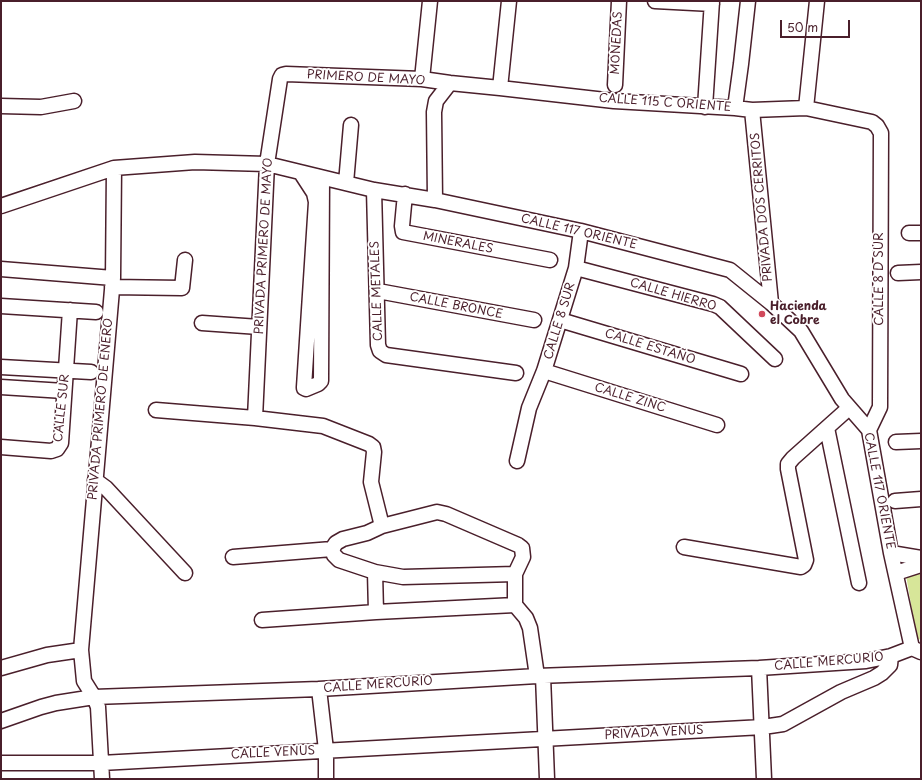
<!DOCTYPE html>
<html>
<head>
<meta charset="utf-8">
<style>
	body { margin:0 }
	#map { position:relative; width:922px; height:780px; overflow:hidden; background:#fff; font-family:"Playpen Sans",sans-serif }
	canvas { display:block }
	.frame { position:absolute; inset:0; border:2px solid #4a1f2b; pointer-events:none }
	.scale { position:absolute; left:780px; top:20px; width:70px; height:18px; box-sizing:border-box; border:2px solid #4a1f2b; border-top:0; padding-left:5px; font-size:12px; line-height:14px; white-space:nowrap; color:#4a1f2b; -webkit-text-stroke:3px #fff; paint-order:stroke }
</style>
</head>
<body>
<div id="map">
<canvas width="922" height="780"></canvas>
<div class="frame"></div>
<div class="scale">50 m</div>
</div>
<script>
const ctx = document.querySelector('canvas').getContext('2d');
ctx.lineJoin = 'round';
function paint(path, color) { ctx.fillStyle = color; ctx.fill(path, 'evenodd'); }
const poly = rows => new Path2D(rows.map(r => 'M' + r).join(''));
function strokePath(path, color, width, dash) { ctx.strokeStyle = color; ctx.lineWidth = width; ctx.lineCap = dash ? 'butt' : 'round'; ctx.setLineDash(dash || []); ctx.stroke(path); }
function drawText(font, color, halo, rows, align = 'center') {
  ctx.font = font + ' "Playpen Sans",sans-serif'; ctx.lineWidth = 3.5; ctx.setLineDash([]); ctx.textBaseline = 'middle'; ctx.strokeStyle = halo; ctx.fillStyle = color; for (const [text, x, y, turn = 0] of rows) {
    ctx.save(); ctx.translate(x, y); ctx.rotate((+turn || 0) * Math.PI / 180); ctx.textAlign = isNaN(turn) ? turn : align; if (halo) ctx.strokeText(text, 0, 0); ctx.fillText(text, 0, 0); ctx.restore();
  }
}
const green = poly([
	[921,574,921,639,917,640,906,575]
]);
const minor = poly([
	[655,1,712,4],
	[422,79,430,1],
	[615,85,619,1],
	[500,88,509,1],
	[1,106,41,107,74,101],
	[705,107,712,1],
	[735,108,741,64,748,1],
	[806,108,817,1],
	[752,110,771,303],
	[301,173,314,193,316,202,304,387,304,388,306,389,318,384,321,381,322,178],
	[346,183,351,125],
	[374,190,378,345,380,351,386,355,516,373],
	[405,194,402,226,403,232,550,260],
	[435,200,434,112,436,101,450,83],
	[1,206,114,168,195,162,267,164,374,190,435,200,581,231,730,270,771,303,801,331,842,399,869,430,891,553,912,648],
	[909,233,921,233],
	[576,268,713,304,720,307,775,359],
	[1,269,113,278],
	[898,273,921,272],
	[112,287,182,288,185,260],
	[378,291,534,320],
	[1,306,96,312],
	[560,320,741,374],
	[202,323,259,327],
	[1,367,91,372],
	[544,371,717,425],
	[1,387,64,391],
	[156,410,255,418,323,426,369,444,373,447,374,452,371,482,382,526,367,533,343,539,336,543,332,549,334,555,339,560,375,572,376,612],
	[255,418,267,164,280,79,282,75,286,74,422,79,450,83,500,88,614,101,735,108,752,110,806,108,872,122,877,126,881,133,880,407,869,430],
	[827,428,859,583],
	[896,442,921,441],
	[1,447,51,451,57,449,61,443,70,310],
	[517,461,529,408,544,371,576,268,581,231],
	[95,480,106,488,185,573],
	[895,501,921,499],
	[382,526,437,512,446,514,518,545,522,548,523,557,515,574,515,605,526,618,530,628,537,676],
	[684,547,801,567,804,565,806,560,788,469,788,464,793,458,849,408],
	[891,553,921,558],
	[233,557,332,549],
	[375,572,403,577,515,574],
	[896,573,921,565],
	[262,620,376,612,515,605],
	[1,668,47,655,81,650],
	[759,668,764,779],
	[543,676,547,779],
	[319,689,326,750,326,779],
	[1,721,41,707,56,703,94,697,319,689,537,676,759,668,866,661,891,656,912,648,921,652],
	[1,763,101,763,763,727,783,724,841,692,874,678,882,673,890,665,891,656],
	[102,779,98,707,94,697,84,681,81,650,113,278,114,168]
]);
const markers = [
	[762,314,4,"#d1495b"]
];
const streetNames = [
	["MONEDAS",617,43,-87],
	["PRIMERO DE MAYO",366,78,3],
	["CALLE 115 C ORIENTE",665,103,4],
	["PRIVADA DOS CERRITOS",762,207,-95],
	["CALLE 117 ORIENTE",579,232,13],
	["MINERALES",458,243,11],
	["PRIVADA PRIMERO DE MAYO",264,246,-87],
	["CALLE 8 D SUR",880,279,-90],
	["CALLE METALES",377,291,-92],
	["CALLE HIERRO",673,295,16],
	["CALLE BRONCE",456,306,11],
	["CALLE 8 SUR",560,321,-73],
	["CALLE ESTAÑO",650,347,17],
	["CALLE ZINC",630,398,17],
	["CALLE SUR",62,408,-84],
	["PRIVADA PRIMERO DE ENERO",101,409,-85],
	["CALLE 117 ORIENTE",879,491,79],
	["CALLE MERCURIO",829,662,-5],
	["CALLE MERCURIO",378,685,-4],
	["PRIVADA VENUS",654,733,-3],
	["CALLE VENUS",273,753,-3]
];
const poiNames = [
	["Hacienda",770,307],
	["el Cobre",770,321]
];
paint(green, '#d7e699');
strokePath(minor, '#4a1f2b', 17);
strokePath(minor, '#fff', 14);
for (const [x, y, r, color] of markers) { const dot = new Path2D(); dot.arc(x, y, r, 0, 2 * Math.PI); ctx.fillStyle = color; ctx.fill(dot); strokePath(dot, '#fff', 1.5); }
drawText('12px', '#4a1f2b', '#fff', streetNames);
drawText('bold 12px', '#4a1f2b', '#fff', poiNames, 'left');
</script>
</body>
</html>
